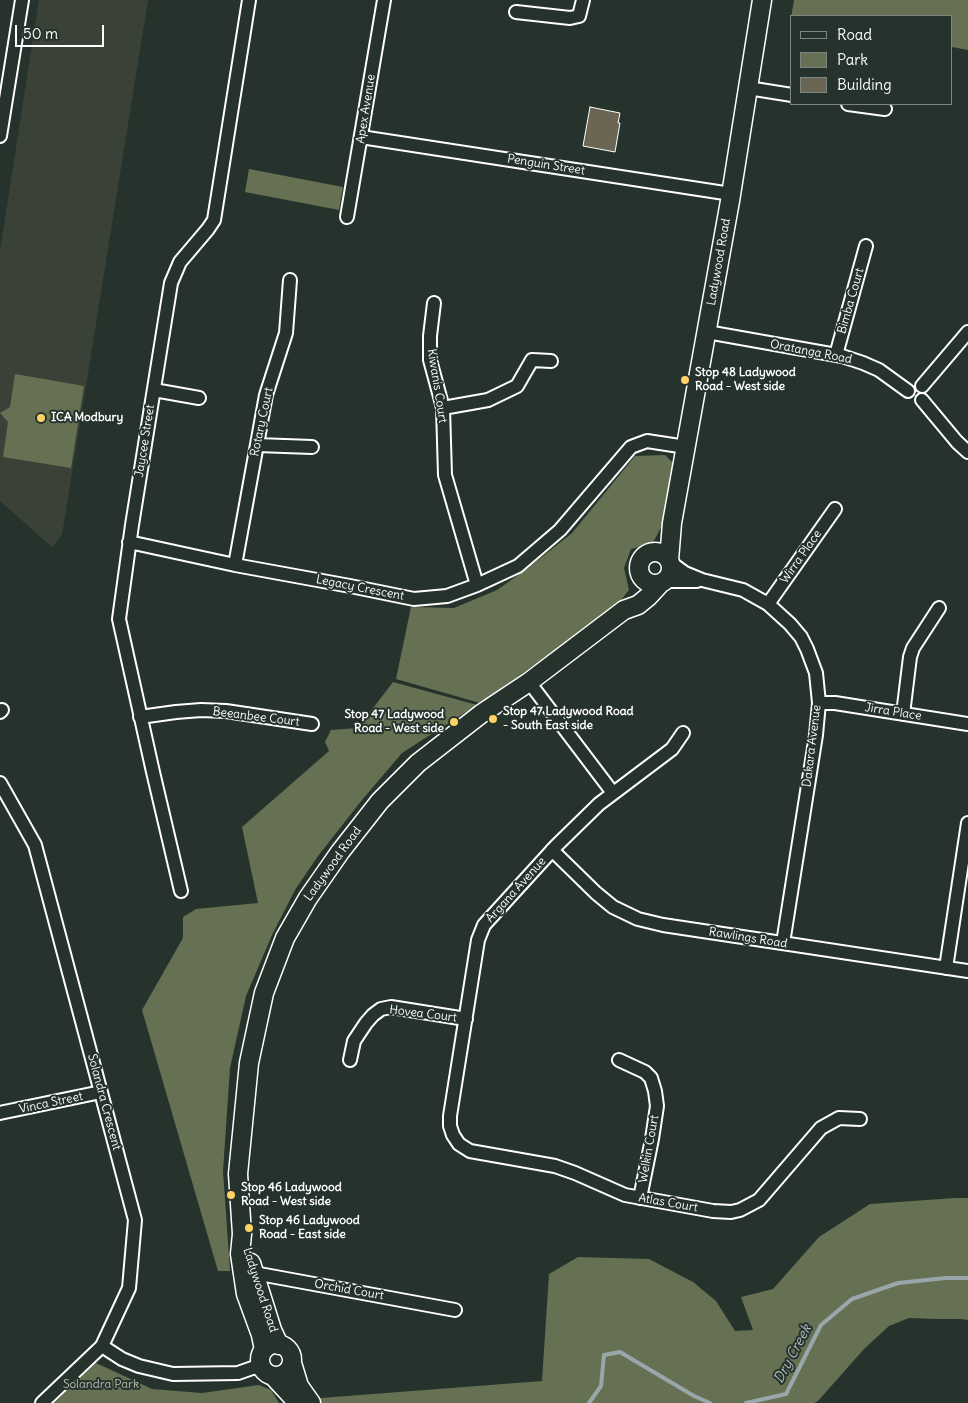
<!DOCTYPE html>
<html>
<head>
<meta charset="utf-8">
<style>
	body { margin:0 }
	#map { position:relative; width:968px; height:1403px; overflow:hidden; background:#26332d; font-family:Delius,sans-serif }
	canvas { display:block }
	.legend { position:absolute; left:790px; top:15px; width:162px; height:90px; box-sizing:border-box; background:#26332d; border:1px solid #7d8581; margin:0; padding:6px 9px; list-style:none; font-size:15px; color:#fff }
	.legend li { display:flex; align-items:center; gap:10px; height:25px }
	.legend b { width:25px; border:1px solid #7d8581 }
	.scale { position:absolute; left:15px; top:25px; width:89px; height:22px; box-sizing:border-box; border:2px solid #fff; border-top:0; padding-left:6px; font-size:15px; line-height:18px; white-space:nowrap; color:#fff; -webkit-text-stroke:4px #26332d; paint-order:stroke }
</style>
</head>
<body>
<div id="map">
<canvas width="968" height="1403"></canvas>
<ul class="legend">
<li><b style="height:6px;background:#26332d"></b>Road</li>
<li><b style="height:14px;background:#657152"></b>Park</li>
<li><b style="height:14px;background:#6a6653"></b>Building</li>
</ul>
<div class="scale">50 m</div>
</div>
<script>
const ctx = document.querySelector('canvas').getContext('2d');
ctx.lineJoin = 'round';
function paint(path, color) { ctx.fillStyle = color; ctx.fill(path, 'evenodd'); }
const poly = rows => new Path2D(rows.map(r => 'M' + r).join(''));
function strokePath(path, color, width, dash) { ctx.strokeStyle = color; ctx.lineWidth = width; ctx.lineCap = dash ? 'butt' : 'round'; ctx.setLineDash(dash || []); ctx.stroke(path); }
function drawText(font, color, halo, rows, align = 'center') {
  ctx.font = font + ' Delius,sans-serif'; ctx.lineWidth = 4; ctx.setLineDash([]); ctx.textBaseline = 'middle'; ctx.strokeStyle = halo; ctx.fillStyle = color; for (const [text, x, y, turn = 0] of rows) {
    ctx.save(); ctx.translate(x, y); ctx.rotate((+turn || 0) * Math.PI / 180); ctx.textAlign = isNaN(turn) ? turn : align; if (halo) ctx.strokeText(text, 0, 0); ctx.fillText(text, 0, 0); ctx.restore();
  }
}
const built = poly([
	[39,0,148,0,62,535,52,547,0,501,0,251]
]);
const green = poly([
	[794,0,968,0,968,50,952,47,952,16,792,16,792,24,790,24],
	[249,169,343,187,339,210,245,192],
	[15,374,84,386,71,468,3,457,8,422,0,413,10,407],
	[665,455,673,463,663,524,652,544,631,549,624,568,629,590,614,609,480,703,396,679,411,607,454,608,497,590,528,568,572,533,635,456],
	[393,682,477,705,402,753,362,800,318,856,295,890,272,935,246,996,230,1068,223,1171,230,1271,218,1271,142,1010,183,938,183,917,196,909,258,903,242,827,329,751,325,742,331,730,358,728],
	[955,1198,968,1198,968,1320,961,1319,936,1319,909,1318,889,1326,864,1349,818,1401,814,1403,311,1403,308,1399,542,1381,549,1274,578,1257,649,1259,693,1282,716,1301,735,1331,753,1330,741,1297,773,1289,819,1237,870,1204],
	[96,1363,152,1389,202,1393,259,1385,271,1390,279,1403,54,1403]
]);
const stream = poly([
	[589,1403,601,1386,604,1355,620,1352,694,1396,710,1403],
	[746,1403,786,1394,821,1325,852,1299,898,1283,946,1278,968,1278]
]);
const building = poly([
	[590,107,620,113,618,123,620,123,615,152,583,146,590,107]
]);
const street = poly([
	[516,12,570,18,579,16,583,0],
	[748,88,792,95],
	[848,104,885,109],
	[0,136,22,0],
	[361,137,731,194],
	[347,217,384,0],
	[434,303,430,336,430,360,443,408,445,475,477,585],
	[707,332,842,356,863,363,879,370,908,391],
	[836,355,866,246],
	[922,386,968,332],
	[154,390,199,398],
	[922,400,957,442,968,452],
	[443,408,488,400,517,386,532,360,551,361],
	[257,445,312,447],
	[129,542,235,565,350,586,414,599,447,596,477,585,518,566,560,530,631,447,647,441,686,447],
	[670,562,685,573,702,580,743,590,768,604,790,624,801,637,807,649,816,673,819,703,816,735,783,943],
	[235,565,266,395,286,333,290,280],
	[664,581,697,581],
	[768,604,835,509],
	[529,682,613,793],
	[819,703,835,703,968,724],
	[0,712,2,710],
	[903,714,910,657,913,648,939,608],
	[140,717,176,712,201,710,226,711,312,724],
	[683,733,672,749,599,804,556,846,484,925,478,940,450,1116,450,1126,453,1135,459,1144,470,1151,555,1166,575,1173,625,1195,713,1211,731,1212,740,1210,759,1200,821,1128,839,1118,860,1119],
	[0,783,35,845,135,1220,129,1288,102,1346,42,1403],
	[552,850,596,893,613,907,638,919,663,925,968,971],
	[181,891,153,772,119,619,132,525,171,283,180,262,208,229,214,220,249,0],
	[946,968,968,823],
	[350,1060,354,1041,366,1023,373,1015,381,1009,391,1007,466,1019],
	[619,1060,645,1072,651,1078,655,1091,657,1106,652,1139,640,1198],
	[0,1113,101,1092],
	[248,1276,254,1273,455,1310],
	[102,1346,122,1359,139,1366,173,1374,238,1373,261,1365]
]);
const secondary = poly([
	'639 568a16 16 0 1 1 32 0a16 16 0 1 1-32 0Z',
	[669,560,672,523,730,201,762,0],
	[251,1263,272,1330,279,1345],
	'260 1360a16 16 0 1 1 32 0a16 16 0 1 1-32 0Z',
	[264,1350,261,1335,246,1294,240,1254,242,1234,238,1174,249,1063,264,993,285,938,308,898,340,852,380,801,418,763,481,714,529,682,624,610,638,605,649,596,661,583],
	[292,1363,299,1386,311,1403],
	[273,1376,298,1403]
]);
const markers = [
	[685,380,5,"#ffd166"],
	[41,418,5,"#ffd166"],
	[493,719,5,"#ffd166"],
	[454,722,5,"#ffd166"],
	[231,1195,5,"#ffd166"],
	[249,1228,5,"#ffd166"]
];
const streetNames = [
	["Apex Avenue",366,109,-81],
	["Penguin Street",546,165,9],
	["Ladywood Road",719,262,-80],
	["Bimba Court",851,301,-74],
	["Oratanga Road",811,352,11],
	["Kiwanis Court",437,386,81],
	["Rotary Court",262,422,-78],
	["Jaycee Street",145,441,-81],
	["Wirra Place",801,557,-55],
	["Legacy Crescent",360,588,11],
	["Jirra Place",893,712,9],
	["Beeanbee Court",256,717,7],
	["Dakara Avenue",812,746,-83],
	["Ladywood Road",333,864,-54],
	["Argana Avenue",516,890,-48],
	["Rawlings Road",748,938,9],
	["Hovea Court",423,1014,7],
	["Solandra Crescent",104,1102,75],
	["Vinca Street",51,1103,-12],
	["Welkin Court",649,1149,-80],
	["Atlas Court",668,1203,10],
	["Ladywood Road",260,1290,72],
	["Orchid Court",349,1290,10]
];
const poiNames = [
	["Stop 48 Ladywood",695,373],
	["Road - West side",695,387],
	["ICA Modbury",51,418],
	["Stop 47 Ladywood Road",503,712],
	["- South East side",503,726],
	["Stop 47 Ladywood",444,715,"right"],
	["Road - West side",444,729,"right"],
	["Stop 46 Ladywood",241,1188],
	["Road - West side",241,1202],
	["Stop 46 Ladywood",259,1221],
	["Road - East side",259,1235]
];
const parkNames = [
	["Solandra Park",101,1385]
];
const waterNames = [
	["Dry Creek",793,1354,-62]
];
paint(built, '#3a4238');
paint(green, '#657152');
strokePath(stream, '#99a7ac', 4);
paint(building, '#6a6653');
strokePath(building, '#fff', 1);
strokePath(street, '#fff', 16);
strokePath(secondary, '#fff', 21);
strokePath(street, '#26332d', 12);
strokePath(secondary, '#26332d', 18);
for (const [x, y, r, color] of markers) { const dot = new Path2D(); dot.arc(x, y, r, 0, 2 * Math.PI); ctx.fillStyle = color; ctx.fill(dot); strokePath(dot, '#26332d', 2); }
drawText('12px', '#fff', '#26332d', streetNames);
drawText('bold 12px', '#fff', '#26332d', poiNames, 'left');
drawText('12px', '#babfb1', '#26332d', parkNames);
drawText('italic 14px', '#b2bdc0', '#26332d', waterNames);
</script>
</body>
</html>
